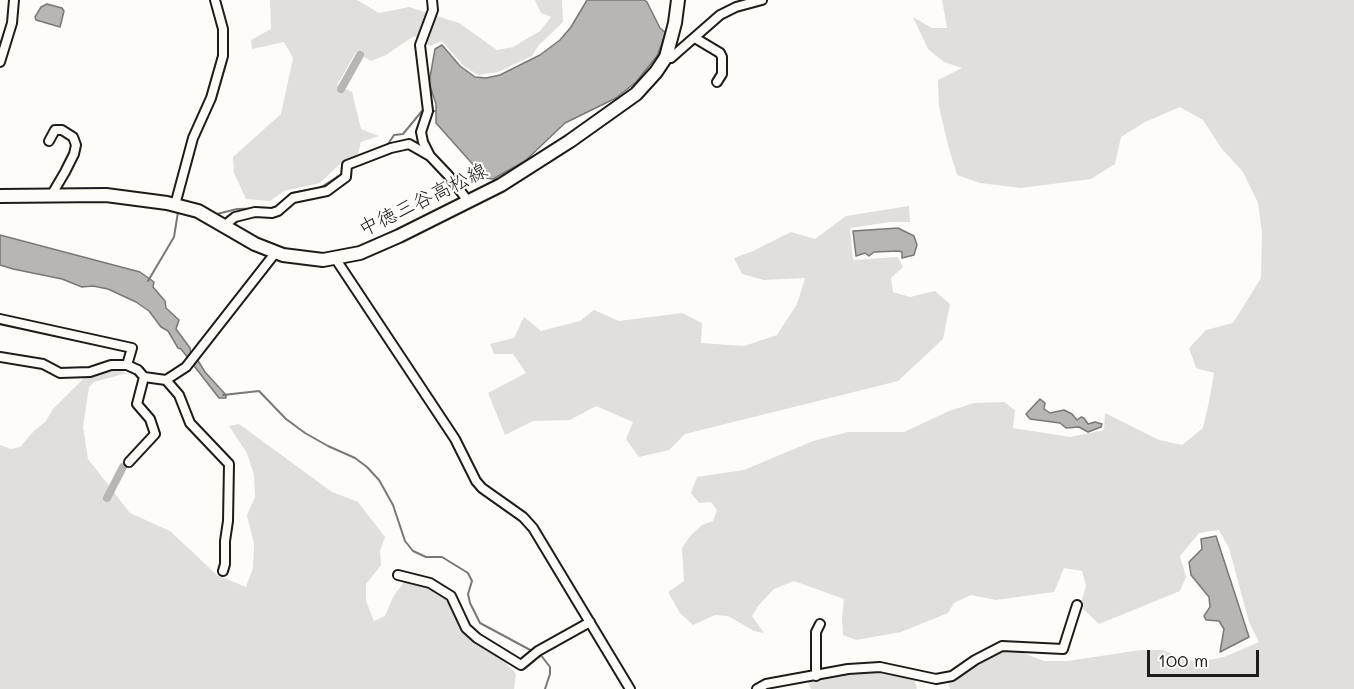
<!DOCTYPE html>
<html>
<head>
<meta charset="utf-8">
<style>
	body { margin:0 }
	#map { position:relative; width:1354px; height:689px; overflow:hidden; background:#fdfcf7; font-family:Mali,sans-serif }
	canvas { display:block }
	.scale { position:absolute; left:1147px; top:650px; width:112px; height:27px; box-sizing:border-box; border:3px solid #1c1c1c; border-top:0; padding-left:8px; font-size:18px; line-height:21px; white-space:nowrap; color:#1c1c1c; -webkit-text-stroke:4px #fdfcf7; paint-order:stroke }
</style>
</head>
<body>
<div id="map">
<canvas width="1354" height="689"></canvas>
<div class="scale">100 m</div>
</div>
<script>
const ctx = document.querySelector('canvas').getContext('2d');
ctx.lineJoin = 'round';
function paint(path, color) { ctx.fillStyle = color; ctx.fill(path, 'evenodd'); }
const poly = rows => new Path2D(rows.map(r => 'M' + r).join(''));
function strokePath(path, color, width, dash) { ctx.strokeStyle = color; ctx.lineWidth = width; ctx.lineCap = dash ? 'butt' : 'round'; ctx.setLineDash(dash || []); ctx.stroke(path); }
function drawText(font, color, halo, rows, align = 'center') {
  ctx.font = font + ' Mali,"Klee One",sans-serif'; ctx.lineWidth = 4.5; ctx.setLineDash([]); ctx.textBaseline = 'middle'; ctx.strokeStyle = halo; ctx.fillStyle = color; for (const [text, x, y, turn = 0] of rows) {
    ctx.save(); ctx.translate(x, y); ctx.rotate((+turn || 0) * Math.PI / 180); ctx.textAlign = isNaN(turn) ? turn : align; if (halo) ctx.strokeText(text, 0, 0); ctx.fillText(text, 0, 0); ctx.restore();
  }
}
const green = poly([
	[270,0,357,0,379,13,409,7,459,23,497,50,513,47,540,31,551,17,541,13,535,0,562,0,563,22,539,45,532,56,498,72,478,75,464,66,442,41,430,46,414,36,386,55,371,61,356,52,337,85,352,92,361,129,379,136,361,142,357,157,341,163,320,183,284,191,270,201,246,199,234,173,233,157,281,114,293,58,284,42,252,49,251,40,271,29],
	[942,0,1354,0,1354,689,950,689,948,683,1007,647,1044,661,1067,661,1141,650,1163,650,1186,660,1204,661,1224,657,1259,642,1249,622,1229,548,1219,530,1199,533,1180,556,1186,577,1180,591,1099,624,1080,606,1086,586,1082,571,1064,568,1054,592,996,600,971,595,954,603,948,613,901,632,856,640,843,635,842,618,844,599,794,581,774,589,758,606,752,616,764,633,754,631,728,616,715,615,693,625,680,613,668,592,684,581,682,548,690,536,702,525,713,521,717,510,711,502,699,503,691,493,697,477,744,470,813,441,848,432,904,432,949,411,974,403,1004,402,1015,410,1013,428,1070,437,1104,430,1105,413,1159,440,1182,445,1203,428,1210,397,1214,373,1196,368,1189,348,1206,330,1233,323,1261,278,1262,232,1258,203,1243,172,1222,149,1203,120,1180,107,1145,122,1121,137,1115,164,1091,179,1021,188,980,183,957,175,948,145,939,107,938,80,962,68,944,62,928,49,913,17,932,28,947,28],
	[909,206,910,222,890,222,850,228,853,260,898,257,903,267,891,278,893,292,910,297,935,291,950,304,943,339,898,381,685,434,669,450,639,457,626,439,633,422,596,406,570,420,533,421,505,435,488,393,526,373,513,354,494,354,490,344,514,338,524,317,541,331,580,321,594,310,619,321,682,313,702,323,701,343,744,346,777,335,797,304,805,278,764,280,742,274,734,258,753,251,791,232,815,239,846,216],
	[114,369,127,373,94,382,89,387,83,427,88,459,130,513,170,531,217,575,246,587,253,568,254,544,247,515,255,497,254,475,247,453,229,426,239,424,332,492,358,502,385,537,380,551,381,565,366,584,366,601,374,621,385,616,393,597,404,582,441,592,461,622,491,647,516,674,514,689,0,689,0,445,11,449,20,447,34,431,46,421,53,409,83,379,97,372],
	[847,673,879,673,914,678,917,689,811,689,808,682]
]);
const water = poly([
	[587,0,644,0,647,2,660,28,666,33,657,56,636,82,616,98,565,123,525,161,493,179,485,178,436,123,436,104,429,83,435,49,442,45,460,66,475,77,486,78,500,75,540,55,560,40,571,27,587,0],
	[47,4,62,8,64,11,60,27,36,20,35,17,41,7,47,4],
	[898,228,914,236,917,245,914,255,902,258,902,252,898,251,874,252,869,256,865,253,856,256,853,231,898,228],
	[0,235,140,272,154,282,153,287,165,301,166,308,179,320,176,329,190,348,191,354,197,359,205,372,226,395,226,398,219,398,181,349,178,348,168,331,161,327,149,311,136,302,108,289,93,286,82,287,62,279,13,269,0,265,0,235],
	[1040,399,1045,403,1044,409,1050,413,1064,410,1072,414,1077,420,1081,417,1084,418,1088,424,1095,422,1102,424,1101,427,1088,432,1079,427,1066,428,1060,423,1030,419,1026,414,1040,399],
	[1216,536,1249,637,1220,652,1224,629,1219,621,1206,620,1204,616,1210,607,1209,597,1191,575,1189,562,1202,549,1201,539,1216,536]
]);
const stream = poly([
	[383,147,388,144,394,135,403,134,422,111,435,111],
	[213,215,237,209,272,208,277,206,292,193,320,188,343,173],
	[148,281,174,237,178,212,200,219],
	[223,395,259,391,286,419,305,433,328,446,355,458,367,467,379,480,393,505,405,541,413,551,426,557,442,557,468,573,472,581,468,594,470,603,480,623,534,652],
	[540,654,550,667,550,674,545,689]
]);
const canal = poly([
	[341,89,360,55],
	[107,498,123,467]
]);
const minor = poly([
	[432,0,433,10,420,45,428,111,421,132,423,142,430,156,448,175,468,201],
	[695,38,720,53,722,57,722,74,717,82],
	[666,57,671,58,680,50,720,15,736,7,762,0],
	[0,62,12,23,14,0],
	[49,141,55,130,62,130,73,137,76,145,74,154,65,172,52,194],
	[175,205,193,138,211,98,223,56,223,29,215,0],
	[225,225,235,217,255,212,272,213,278,211,293,198,327,191,346,177,347,165,391,148,409,144,430,156],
	[335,258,455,439,476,481,482,488,523,517,533,528,630,689],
	[0,319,132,348,127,365,138,370,144,377,166,380,186,367,276,252],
	[0,357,43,364,60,373,90,372,111,365,127,365],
	[166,380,179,395,190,423,229,464,228,521,225,541,225,564,223,571],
	[129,462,155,434,150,419,137,404,144,377],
	[398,575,430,583,451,596,466,628,477,638,521,665,538,651,590,622],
	[816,676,816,632,820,624],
	[757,689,766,684,848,669,880,667,936,679,952,676,975,660,1002,646,1063,649,1077,605]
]);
const primary = poly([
	[0,196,106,195,167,203,198,211,255,244,283,255,323,260,360,253,399,236,501,185,570,141,636,94,656,72,666,57,675,23,678,0]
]);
const streetNames = [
	["中徳三谷高松線",423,200,-26]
];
paint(green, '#e0dfdb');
paint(water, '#b7b6b2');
strokePath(water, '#797876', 1.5);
strokePath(stream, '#797876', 2);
strokePath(canal, '#b7b6b2', 8);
strokePath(minor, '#1c1c1c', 12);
strokePath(primary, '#1c1c1c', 16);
strokePath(minor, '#fdfcf7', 8);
strokePath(primary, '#fdfcf7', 12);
drawText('20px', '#1c1c1c', '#fdfcf7', streetNames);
</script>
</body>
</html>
